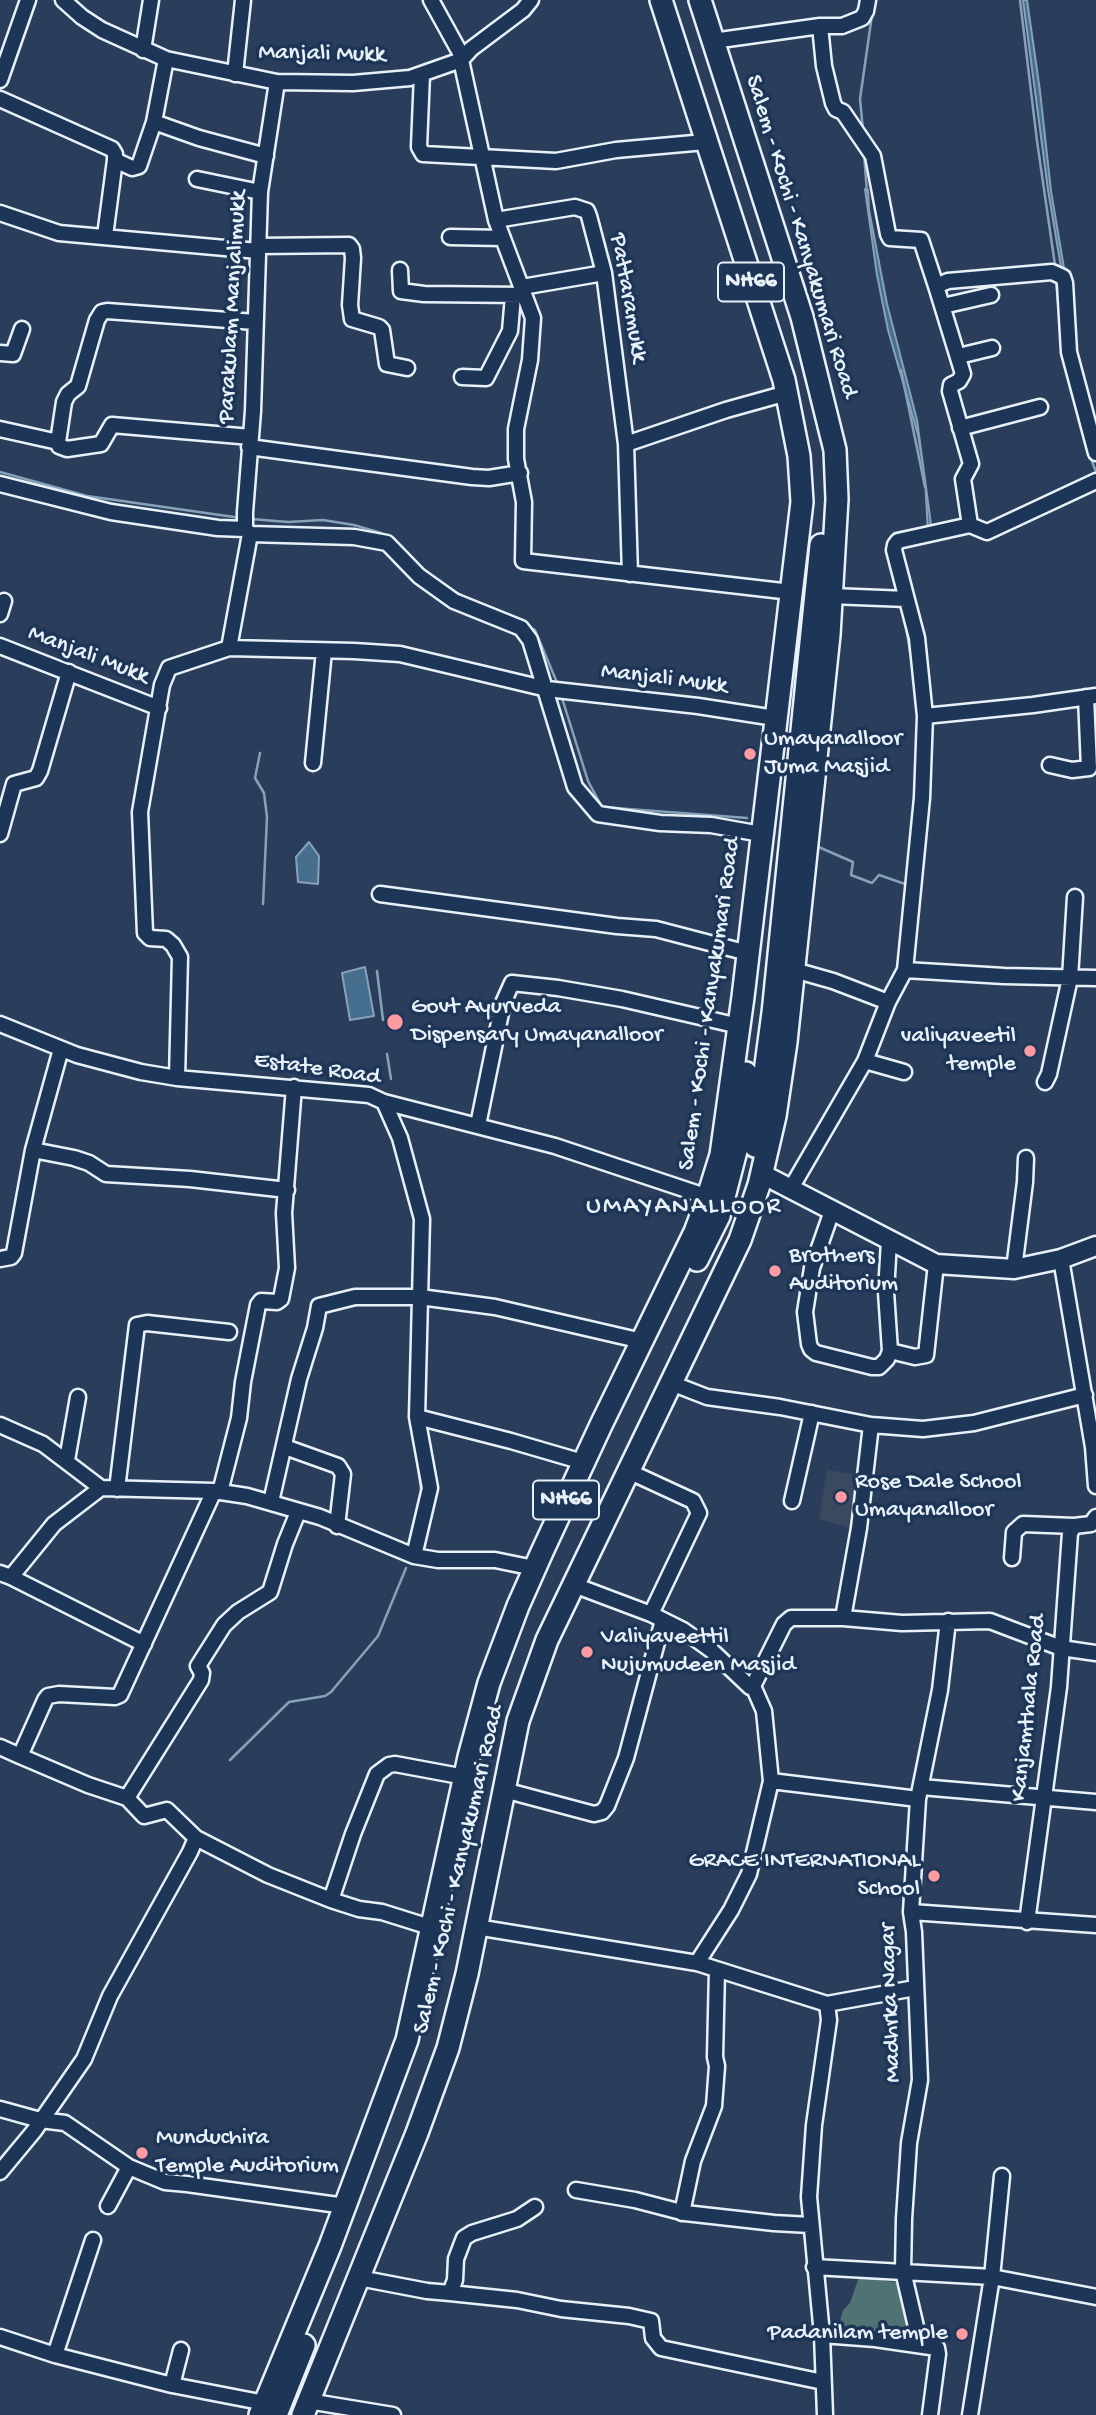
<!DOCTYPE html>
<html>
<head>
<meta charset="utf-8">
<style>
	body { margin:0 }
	canvas { display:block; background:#2a3e5b }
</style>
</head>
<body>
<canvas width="1096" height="2415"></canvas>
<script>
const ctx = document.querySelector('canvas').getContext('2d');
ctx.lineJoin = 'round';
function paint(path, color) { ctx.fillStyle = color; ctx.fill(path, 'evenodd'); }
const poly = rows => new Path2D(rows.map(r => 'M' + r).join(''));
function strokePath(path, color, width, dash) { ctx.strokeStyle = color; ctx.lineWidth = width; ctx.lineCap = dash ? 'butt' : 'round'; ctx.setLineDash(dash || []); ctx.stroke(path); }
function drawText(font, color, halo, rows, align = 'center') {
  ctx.font = font + ' "Gochi Hand",sans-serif'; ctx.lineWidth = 7; ctx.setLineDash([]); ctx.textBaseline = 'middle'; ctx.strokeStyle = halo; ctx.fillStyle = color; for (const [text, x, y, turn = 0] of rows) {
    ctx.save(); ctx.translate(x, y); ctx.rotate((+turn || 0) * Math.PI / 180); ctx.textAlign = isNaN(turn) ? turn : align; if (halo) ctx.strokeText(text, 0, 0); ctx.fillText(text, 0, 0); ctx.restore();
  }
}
const built = poly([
	[827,1470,864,1476,855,1529,819,1519]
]);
const green = poly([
	[859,2277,902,2283,911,2326,904,2339,860,2333,859,2328,847,2329,840,2321,843,2310,850,2303]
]);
const water = poly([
	[1023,0,1027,0,1040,91,1051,191,1066,280,1063,279,1048,190,1023,0],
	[865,189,868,190,869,210,887,304,917,420,932,532,928,533,925,479,918,435,888,330,877,275,865,189],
	[309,842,319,856,318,884,298,882,296,857,309,842],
	[365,967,374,1016,350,1020,342,973,365,967]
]);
const stream = poly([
	[1020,0,1037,141,1055,265],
	[863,130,860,99,872,15],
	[864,154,867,192],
	[1056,281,1061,334],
	[901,370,925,487],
	[1068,375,1085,439],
	[1090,456,1096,472],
	[0,472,87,496,241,518],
	[251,519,288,522,323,520,354,525,381,533,385,536],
	[893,540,894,533,929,527],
	[447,587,468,599],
	[905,621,913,670],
	[528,627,535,630,558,685],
	[562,698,588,781,602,807,747,818],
	[260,753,255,778,264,793,267,817,263,904],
	[814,845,853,862,851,875,872,883,879,875,908,885],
	[377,971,383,1020],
	[387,1054,391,1079],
	[410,1149,414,1163],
	[413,1431,422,1497],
	[230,1760,289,1702,325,1696,331,1692,378,1636,406,1568]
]);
const minor = poly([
	[63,0,82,17,102,30,166,59,277,82,353,83,410,78,461,60,471,49,523,10,531,0],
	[431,0,463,58],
	[820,26,824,66,833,103,836,109,843,112,873,156,888,234,890,238,921,240,936,286],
	[713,41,820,26,842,26,862,18,866,11,868,0],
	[143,50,151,0],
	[461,60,496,220,533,318,530,360,516,429,516,459,524,502,523,561,791,592],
	[235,74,243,0],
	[422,74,419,147,423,154,556,161,616,150,705,142],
	[0,80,28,0],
	[0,99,112,149,115,154,115,160],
	[154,122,199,138,266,156],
	[197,179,260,192],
	[0,213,59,233,258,251],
	[496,220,575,207,587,211,589,216,604,273,626,444,630,574],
	[105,236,115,160,132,168,139,166,154,122,166,59],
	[450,237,503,238],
	[258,246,349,245,352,249,353,258,350,305,352,319,379,327,382,330,387,364,407,368],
	[400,270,401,291,424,294,524,295],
	[522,287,604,273],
	[943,306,991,295],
	[0,353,13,354,22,329],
	[959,356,992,348],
	[462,377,486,378,510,331,513,296],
	[960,428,1040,407],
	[0,429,58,442],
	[251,437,112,425,101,444,67,449,59,446,58,442,64,402,68,394,78,386,97,320,102,312,107,311,255,322],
	[626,444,726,410,787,393],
	[249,447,472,477,489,478,520,473],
	[0,484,111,512,218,528,245,529],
	[970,525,963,479,971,464,950,391,951,385,959,381,963,374,936,286,948,281,1052,272,1063,277,1065,283,1069,352,1096,453],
	[250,534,354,537,387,543,419,576,454,601,521,628,530,640,575,787,598,814,660,823,711,825,761,834],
	[250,534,245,529,245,512,253,411,260,192,277,82],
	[831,596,907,599],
	[0,614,4,601],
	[0,646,159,708],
	[229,648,250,534],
	[925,716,1033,705,1096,696],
	[313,763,324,651],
	[1050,765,1072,770,1089,768,1086,697],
	[0,834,14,784,36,778,40,771,69,672],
	[380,894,617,926,656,929,748,953],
	[794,970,833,981,888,1002],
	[905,970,1004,976,1096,978],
	[0,1024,77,1055,141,1072,177,1078,369,1095,384,1102,555,1146,708,1197],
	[865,1061,904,1072],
	[177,1078,180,957,173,945,166,939,150,938,145,933,140,812,162,685,169,668,229,648,354,651,400,654,547,689,698,706,775,718],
	[1045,1082,1049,1074,1070,978,1075,897],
	[384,1102,400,1138,422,1219,417,1417,430,1488,414,1556],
	[478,1125,503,1003,512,983,558,988,622,999,739,1026],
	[33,1150,74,1158,89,1163,106,1174,190,1179,287,1190],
	[790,1190,865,1061,888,1002,905,970,922,798,925,716,917,638,894,550,895,545,898,541,970,525,987,532,1096,481],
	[832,1211,812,1268,805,1312,809,1344,811,1349,816,1353,872,1367,879,1367,887,1359,890,1351,886,1292,889,1241],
	[0,1259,11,1257,14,1253,33,1150,61,1049],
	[1061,1259,1093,1447,1096,1486],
	[1014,1269,1025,1182,1026,1158],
	[890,1351,915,1357,926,1355,936,1264],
	[671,1383,707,1397,780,1407,871,1425,923,1429,974,1423,1085,1395],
	[417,1417,511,1441,583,1462],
	[0,1425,43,1444,101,1488],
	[285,1447,338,1466,343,1474,337,1526],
	[67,1460,78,1397],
	[628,1471,693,1501,699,1513,651,1614],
	[117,1489,137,1325,147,1323,229,1332],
	[220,1492,239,1418,243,1382,258,1305,261,1301,277,1302,281,1299,287,1268,284,1213,294,1087],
	[792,1501,812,1413],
	[271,1502,299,1379,315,1328,319,1306,355,1297,420,1297,495,1307,642,1341],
	[298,1512,285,1544,270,1592,238,1612,224,1625,198,1666,202,1673,201,1680,127,1798,144,1816,167,1810,196,1838,268,1875,331,1900,359,1909,382,1912,433,1928],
	[1012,1558,1014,1532,1023,1524,1074,1526],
	[0,1573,11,1577,54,1524,101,1488,214,1491,247,1496,320,1517,414,1556,438,1560,495,1560,534,1568],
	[11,1577,144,1644],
	[574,1585,651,1614,683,1630,711,1650,750,1687,753,1686,784,1624,791,1618,843,1618,902,1623,990,1621,1061,1648,1096,1653],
	[843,1618,859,1528,871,1425],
	[0,1747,20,1756,45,1700,48,1696,59,1694,115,1697,120,1695,214,1491],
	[20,1756,88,1785,127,1798],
	[771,1781,918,1799],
	[921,1787,1096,1802],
	[504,1790,594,1814,602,1812,607,1806,626,1758,663,1620],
	[331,1900,353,1834,377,1774,389,1765,395,1764,465,1777],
	[911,1912,1096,1925],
	[1027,1922,1059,1687,1070,1533,1074,1526,1091,1524,1096,1517],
	[476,1927,697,1963,827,2004,829,2020,814,2125,809,2197,822,2335,825,2415],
	[697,1963,731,1910,749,1874,771,1781,764,1711,753,1686],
	[827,2004,915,1988],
	[0,2109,40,2120,65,2123,129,2167,165,2182,187,2184,345,2206],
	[0,2172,34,2131,84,2059,110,1996,190,1852,196,1838],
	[576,2190,635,2200,685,2213,774,2223,810,2225],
	[108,2206,129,2167],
	[535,2207,517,2219,472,2233,464,2238,456,2259,455,2280,450,2293,517,2300,561,2309,629,2316,651,2321,653,2338,661,2348,823,2382],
	[682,2213,693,2161,714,2106,717,2066,715,2057,717,1970],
	[814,2267,992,2277,1096,2297],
	[359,2278,427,2291,450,2293],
	[822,2335,875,2339,937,2348],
	[0,2337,55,2355,172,2385,265,2403],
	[55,2355,93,2240],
	[172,2385,181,2350],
	[308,2401,393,2415],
	[930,2415,938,2354,937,2348,928,2339,917,2331,903,2271,904,2219,909,2143,920,2080,914,1932,911,1912,915,1847,918,1799,940,1690,948,1621],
	[970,2415,992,2277,1002,2176]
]);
const major = poly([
	[762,1174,936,1264,1014,1269,1061,1259,1096,1246]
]);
const highway = poly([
	[755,1146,773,1013,821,545],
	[697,1260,719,1216,739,1139,746,1073],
	[260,2415,330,2246,407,2040,469,1757,489,1683,518,1606,542,1552,601,1425,695,1232,706,1203,721,1155,743,997,802,502,799,456,784,380,661,0],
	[276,2415,304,2345],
	[303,2415,417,2133,448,2048,467,1974,518,1721,547,1640,740,1240,759,1185,775,1116,786,1042,829,635,837,499,835,450,802,317,700,0]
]);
const markers = [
	[750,754,7,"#ff9aa2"],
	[395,1022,9,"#ff9aa2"],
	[1030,1051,7,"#ff9aa2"],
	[775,1271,7,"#ff9aa2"],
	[841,1497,7,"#ff9aa2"],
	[587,1652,7,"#ff9aa2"],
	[934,1876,7,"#ff9aa2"],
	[142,2153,7,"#ff9aa2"],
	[962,2334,7,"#ff9aa2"]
];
const shields = [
	[751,282,66],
	[566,1500,66]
];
const shieldNames = [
	["NH66",751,282],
	["NH66",566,1500]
];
const streetNames = [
	["Manjali Mukk",322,55,1],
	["Salem - Kochi - Kanyakumari Road",800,237,73],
	["Pattaramukk",627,298,80],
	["Parakulam Manjalimukk",234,307,-87],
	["Manjali Mukk",88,656,21],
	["Manjali Mukk",664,680,7],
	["Salem - Kochi - Kanyakumari Road",711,1004,-82],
	["Estate Road",317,1070,8],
	["Kanjamthala Road",1030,1708,-84],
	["Salem - Kochi - Kanyakumari Road",460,1870,-77],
	["Madhrka Nagar",892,2003,-92]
];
const poiNames = [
	["Umayanalloor",764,740],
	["Juma Masjid",764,768],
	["Govt Ayurveda",411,1008],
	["Dispensary Umayanalloor",411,1036],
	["valiyaveetil",1016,1037,"right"],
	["temple",1016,1065,"right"],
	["Brothers",789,1257],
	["Auditorium",789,1285],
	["Rose Dale School",855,1483],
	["Umayanalloor",855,1511],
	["Valiyaveettil",601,1638],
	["Nujumudeen Masjid",601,1666],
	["GRACE INTERNATIONAL",920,1862,"right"],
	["School",920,1890,"right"],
	["Munduchira",156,2139],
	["Temple Auditorium",156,2167],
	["Padanilam temple",948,2334,"right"]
];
const neighbourhoodNames = [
	["UMAYANALLOOR",684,1208]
];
paint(built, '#3a495f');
paint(green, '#507272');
paint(water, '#466e8e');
strokePath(water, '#87a2b8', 2);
strokePath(stream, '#87a2b8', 2.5);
strokePath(minor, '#e8f1f8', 19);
strokePath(major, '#e8f1f8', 23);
strokePath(highway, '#e8f1f8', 26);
strokePath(minor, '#1d3557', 14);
strokePath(major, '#1d3557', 18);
strokePath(highway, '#1d3557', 21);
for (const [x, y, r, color] of markers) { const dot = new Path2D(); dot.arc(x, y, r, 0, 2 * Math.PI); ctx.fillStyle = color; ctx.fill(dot); strokePath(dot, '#1d3557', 2.5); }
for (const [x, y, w] of shields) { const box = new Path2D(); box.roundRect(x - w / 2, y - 19.5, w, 39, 5); ctx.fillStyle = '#1d3557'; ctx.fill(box); strokePath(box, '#e8f1f8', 2); }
drawText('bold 23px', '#e8f1f8', null, shieldNames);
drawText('24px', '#e8f1f8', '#1d3557', streetNames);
drawText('24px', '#e8f1f8', '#1d3557', poiNames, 'left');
ctx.letterSpacing = '2px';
drawText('26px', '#e8f1f8', '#1d3557', neighbourhoodNames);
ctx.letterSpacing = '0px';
</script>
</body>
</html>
